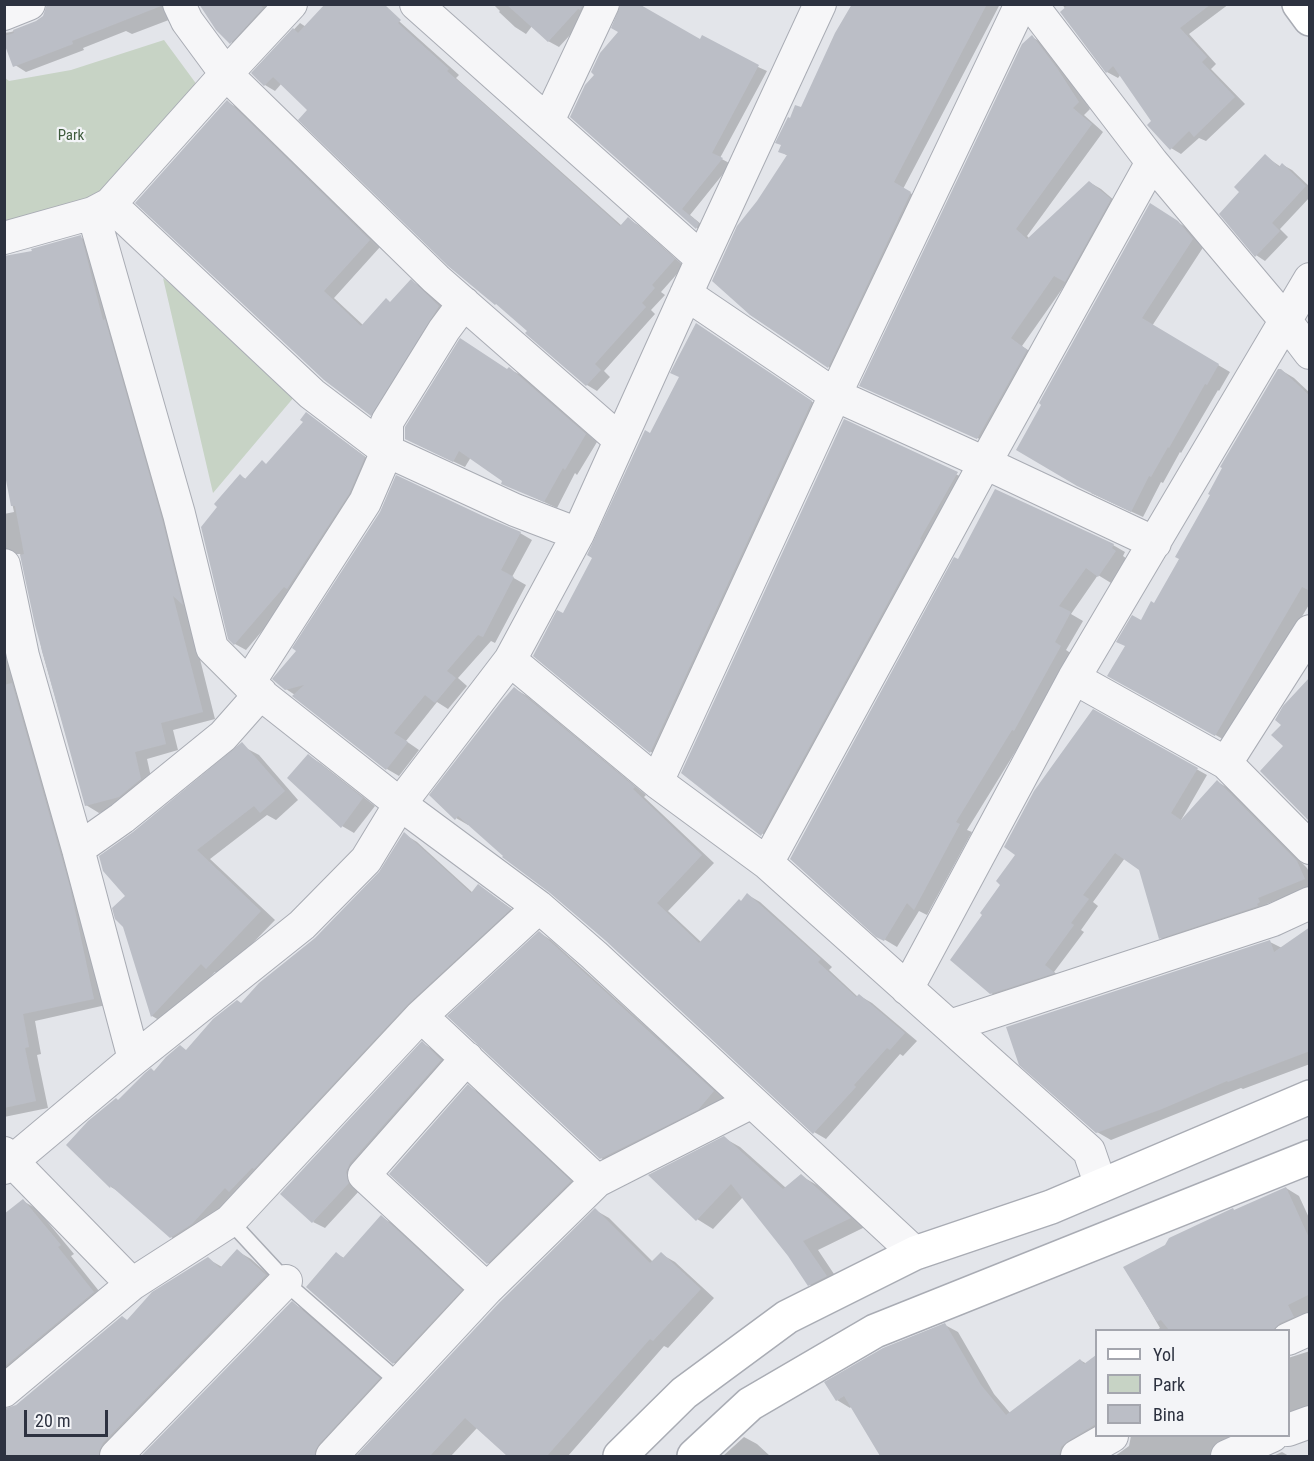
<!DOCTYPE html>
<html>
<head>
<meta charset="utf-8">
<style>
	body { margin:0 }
	#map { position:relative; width:1314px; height:1461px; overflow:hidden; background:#e3e5ea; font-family:"Roboto Condensed",sans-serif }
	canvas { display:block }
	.frame { position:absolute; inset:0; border:6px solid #2d3240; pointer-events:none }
	.legend { position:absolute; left:1095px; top:1329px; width:195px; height:108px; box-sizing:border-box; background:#f3f4f7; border:2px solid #a4a6ae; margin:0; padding:8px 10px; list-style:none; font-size:18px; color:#2d3240 }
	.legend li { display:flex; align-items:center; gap:12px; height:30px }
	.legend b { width:30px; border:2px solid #a4a6ae }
	.scale { position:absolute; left:24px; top:1410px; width:84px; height:27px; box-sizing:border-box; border:3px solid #2d3240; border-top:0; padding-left:8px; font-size:18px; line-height:21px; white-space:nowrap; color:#2d3240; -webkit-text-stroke:4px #f3f4f7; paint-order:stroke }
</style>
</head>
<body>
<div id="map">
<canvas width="1314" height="1461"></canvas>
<div class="frame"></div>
<ul class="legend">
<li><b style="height:8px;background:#fff"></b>Yol</li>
<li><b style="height:16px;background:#c7d3c5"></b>Park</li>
<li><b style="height:16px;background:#bbbec6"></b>Bina</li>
</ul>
<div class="scale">20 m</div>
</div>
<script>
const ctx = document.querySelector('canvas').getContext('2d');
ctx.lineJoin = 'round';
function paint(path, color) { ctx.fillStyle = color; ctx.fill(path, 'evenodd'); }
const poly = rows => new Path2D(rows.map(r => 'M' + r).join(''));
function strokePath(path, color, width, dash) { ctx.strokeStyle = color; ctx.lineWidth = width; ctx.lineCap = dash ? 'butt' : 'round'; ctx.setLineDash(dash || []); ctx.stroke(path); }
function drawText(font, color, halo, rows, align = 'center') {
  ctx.font = font + ' "Roboto Condensed",sans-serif'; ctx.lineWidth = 4.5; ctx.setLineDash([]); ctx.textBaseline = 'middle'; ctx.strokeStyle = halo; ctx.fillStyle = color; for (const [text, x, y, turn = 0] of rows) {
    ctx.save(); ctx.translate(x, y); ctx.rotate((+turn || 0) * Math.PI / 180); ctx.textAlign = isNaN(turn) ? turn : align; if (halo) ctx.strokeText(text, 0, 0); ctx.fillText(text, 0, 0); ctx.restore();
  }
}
const green = poly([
	[164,40,203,93,122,184,42,217,5,224,4,77,9,81,71,70],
	[163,278,300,390,213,493]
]);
const shadow = poly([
	[48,4,174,4,174,18,132,34,126,31,83,48,84,50,26,72,15,65,4,39,4,33,11,32,37,22,45,16],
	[201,4,285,4,242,49,231,42],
	[380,4,459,75,456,78,622,226,628,219,638,225,684,266,661,292,665,295,651,310,655,314,604,371,610,377,597,391,587,385,528,334,529,331,282,83,275,91,265,85,253,73,300,23,306,27],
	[493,4,587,4,593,10,559,47,548,41,532,26,526,34,515,27,499,12,500,11],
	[854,4,1000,4,903,189,921,199,838,373,750,314,758,202,788,156,780,151,791,120,802,109],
	[1062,4,1229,4,1189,34,1216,64,1211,69,1245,104,1206,141,1199,138,1181,154,1171,148,1121,74,1118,78,1107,72],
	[1032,37,1044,44,1069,76,1090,109,1084,115,1103,132,1027,236,1030,239,1089,182,1101,189,1122,207,1077,287,1067,282,1022,346,1038,357,984,441,871,390],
	[700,41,767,71,720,158,731,164,690,215,707,229,705,233,697,228,572,116],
	[227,102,238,108,380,247,334,298,363,325,391,303,411,281,422,287,450,313,382,421,371,415],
	[1265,156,1281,167,1283,165,1292,170,1310,187,1310,197,1280,229,1288,237,1265,261,1256,255,1241,192],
	[1162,212,1190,230,1204,246,1152,326,1230,372,1219,391,1218,390,1181,453,1180,452,1163,483,1161,482,1143,517,1091,493],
	[80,237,93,244,117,328,215,719,173,730,178,750,147,759,153,786,132,804,99,813,86,805,42,651,23,560,20,554,13,554,4,559,4,514,14,512,6,475,4,475,4,257,33,252],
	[708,332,823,409,662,758,651,752,535,655,563,615,594,558,650,435],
	[509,369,521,375,597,442,577,475,575,473,557,508,503,483,504,480,471,457,465,467,406,439],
	[1281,370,1294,378,1310,393,1310,603,1228,742,1109,675,1141,622,1155,605],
	[307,414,375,464,295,592,246,650,235,644,240,476,246,479,267,465,305,422],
	[845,421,968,480,773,841,737,816],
	[520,533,532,540,512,577,526,585,495,643,491,641,458,678,467,686,448,709,437,702,406,741,419,750,399,776,387,769,295,695,286,689],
	[1113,545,1125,552,1123,556,1127,559,1111,583,1098,575,1071,614,1083,621,1066,650,1072,654,1027,737,1025,736,967,830,972,832,927,915,919,911,897,947,877,935,959,561],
	[4,605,106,1005,35,1021,41,1054,37,1055,48,1108,4,1117],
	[515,689,527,696,646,795,644,797,714,863,668,911,701,942,748,895,760,902,832,967,829,970,858,997,860,996,872,1003,917,1041,903,1056,900,1054,826,1139,814,1132,607,940,470,824,468,825,456,818],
	[1093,711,1207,775,1180,822,1218,782,1228,788,1307,868,1310,874,1310,887,1267,904,1269,908,1170,943,1160,938,1140,869,1125,858,1093,902,1098,906,1081,930,1084,932,1054,972,1063,979,1002,999,991,993,1002,885],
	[244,747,259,755,298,800,276,820,267,815,210,859,275,920,221,976,215,972,166,1024,152,1016,124,926,127,896],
	[308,756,320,763,375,806,354,833,342,826],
	[404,834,417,842,473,893,479,886,523,917,184,1245,171,1237,121,1193,111,1187,119,1102,155,1072,187,1051,316,939,380,873],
	[1310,928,1310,1064,1243,1089,1241,1088,1111,1140,1097,1132,1270,942,1282,948],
	[540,933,551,940,725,1098,710,1116,613,1165,601,1158],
	[422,1043,434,1050,452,1067,360,1190,325,1228,313,1222],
	[468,1086,485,1096,587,1192,504,1273,488,1263],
	[724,1138,740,1147,786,1188,801,1176,817,1185,865,1227,818,1250,842,1286,825,1294,809,1284,789,1255,743,1197,713,1229,697,1219],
	[1286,1188,1299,1196,1310,1220,1310,1322,1288,1330,1157,1330,1160,1328,1125,1268,1235,1211],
	[23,1201,37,1209,74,1254,71,1256,107,1301,4,1388,4,1274],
	[595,1210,609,1218,653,1262,661,1254,675,1262,714,1298,668,1348,664,1346,568,1456,509,1456,477,1428,451,1456,358,1456,501,1303],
	[381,1217,395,1225,474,1298,407,1370,394,1363,337,1254,344,1258],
	[237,1251,251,1259,279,1284,114,1456,4,1456,4,1410,16,1406,208,1259,222,1267],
	[292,1303,306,1311,393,1387,330,1456,143,1456],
	[945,1325,958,1332,994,1394,1011,1414,1080,1360,1087,1364,1096,1357,1096,1436,1074,1456,882,1456,852,1406,850,1408,837,1400],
	[1310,1351,1310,1415,1288,1425,1288,1358],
	[1131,1436,1258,1436,1224,1456,1115,1456,1129,1446],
	[744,1437,757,1444,770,1456,723,1456],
	[1282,1452,1289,1456,1273,1456]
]);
const building = poly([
	[47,4,161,4,161,6,72,41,73,44,13,67,4,43,4,36,14,33,13,30,36,21,43,16],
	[199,4,260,4,263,8,230,44,216,30],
	[325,4,384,4,401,20,398,23,449,69,447,71,620,226,628,217,675,259,652,285,655,288,642,303,646,307,595,364,601,370,586,386,527,335,525,333,527,331,496,304,495,305,448,266,298,120,307,110,273,77,264,86,251,73,293,28,298,33],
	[506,4,583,4,580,10,578,9,548,42],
	[621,4,639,4,700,39,702,35,759,65,712,153,723,158,682,209,699,223,696,229,570,117,585,85,594,75,591,72,600,53,618,32,611,28],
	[852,4,987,4,894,182,911,192,828,368,750,315,712,281,737,226,757,201,787,155,778,152,781,145,775,143,788,117,790,118,795,105,801,107,835,33],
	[1069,4,1211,4,1180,28,1207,57,1202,62,1235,97,1194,137,1189,131,1170,150,1147,125,1151,121,1113,66,1106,73,1060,12],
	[1032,35,1057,68,1079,102,1073,108,1092,124,1016,229,1027,239,1089,181,1111,199,1065,282,1054,276,1011,338,1027,350,977,439,859,386,1022,44],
	[227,100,370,240,324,291,361,326,386,298,390,302,411,279,439,306,371,416,324,380,135,203],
	[1265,154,1279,167,1282,163,1306,186,1272,223,1280,231,1255,257,1219,214,1239,192,1234,187],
	[1150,203,1178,221,1193,239,1142,318,1219,364,1207,385,1205,384,1169,448,1168,447,1151,477,1149,476,1131,512,1077,486,1016,450,1041,405,1039,403],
	[81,235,103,320,105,319,162,519,183,605,173,596,203,712,161,723,166,744,135,752,141,779,119,797,85,806,35,625,20,555,24,554,15,506,11,506,4,470,4,256,32,251,31,249],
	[696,323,812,401,650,753,533,656,557,610,563,613,592,558,587,555,645,430,650,433,679,377,670,373],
	[460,338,507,369,509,367,586,434,565,470,563,468,544,502,501,484,502,481,459,451,453,462,405,439,405,427],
	[1278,369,1281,369,1310,396,1310,591,1302,587,1215,736,1107,676,1125,646,1116,642,1132,615,1141,620,1151,601,1154,603,1179,559,1175,557,1210,495,1208,494,1222,468,1220,467],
	[306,412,365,457,349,494,287,589,284,587,234,645,228,639,201,527,217,507,214,504,240,474,245,479,262,460,266,464,303,422,300,420],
	[844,419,958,472,920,539,922,540,761,836,681,773],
	[396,475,483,516,521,532,501,570,514,577,483,637,478,635,447,671,456,678,435,703,425,695,394,733,408,742,386,770,292,696,304,685,285,690,272,679,296,651,292,648,380,512],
	[995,489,1114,544,1112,548,1116,551,1098,577,1086,568,1059,606,1071,612,1055,642,1061,646,1014,731,1012,730,956,822,960,824,914,910,907,903,884,941,876,937,790,859,954,557,958,559],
	[1310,677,1310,822,1260,771,1283,746,1271,735,1281,725,1275,720,1283,706],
	[12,683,70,887,94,999,23,1014,29,1047,25,1048,36,1101,4,1108,4,685],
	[514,687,635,787,633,789,702,855,657,903,699,943,739,899,741,901,747,893,821,959,818,962,856,997,859,994,905,1033,890,1050,887,1048,854,1085,856,1087,813,1134,606,941,550,893,502,857,503,856,458,816,455,820,429,795,501,702],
	[1093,709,1198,768,1171,813,1181,820,1217,780,1297,861,1305,879,1258,898,1260,902,1257,904,1258,906,1159,939,1139,870,1115,853,1083,895,1089,899,1071,923,1074,925,1045,965,1055,973,990,994,950,960,982,915,980,913,1000,885,996,881,1015,855,1004,847,1034,791],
	[242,742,285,791,260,813,254,806,197,850,261,911,206,969,201,964,151,1017,123,927,115,919,112,908,125,896,103,871,99,856,133,832],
	[308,754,363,798,341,828,287,778],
	[404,832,471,893,478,884,511,909,408,1004,254,1169,252,1168,229,1192,225,1188,192,1224,170,1238,111,1186,110,1188,66,1145,88,1121,116,1098,118,1100,145,1073,151,1068,154,1071,166,1057,180,1045,186,1050,213,1019,237,1000,241,1003,259,983,315,938,379,872],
	[1310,927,1310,1051,1228,1082,1227,1081,1162,1109,1096,1133,1019,1065,1006,1027,1270,940,1274,952],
	[539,931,714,1091,698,1110,600,1159,447,1016],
	[422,1041,441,1060,350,1163,346,1172,349,1183,312,1223,280,1194],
	[468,1084,571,1181,487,1264,389,1174],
	[724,1136,783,1189,801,1174,851,1218,803,1241,827,1276,808,1286,788,1256,731,1184,696,1221,648,1175],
	[1286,1187,1310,1240,1310,1294,1288,1305,1294,1317,1280,1323,1273,1330,1169,1330,1161,1320,1157,1322,1123,1267,1165,1245,1169,1238,1233,1208,1234,1210],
	[23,1199,61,1245,58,1247,94,1292,4,1367,4,1214],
	[595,1208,650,1263,661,1252,701,1289,653,1341,650,1339,547,1456,507,1456,465,1418,430,1456,356,1456,500,1302],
	[381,1215,462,1290,393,1364,306,1287,336,1252,343,1258],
	[237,1249,266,1275,103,1443,99,1451,99,1456,4,1456,4,1409,16,1405,122,1316,127,1320,152,1292,208,1257,220,1268],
	[292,1301,380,1378,319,1444,315,1451,315,1456,141,1456],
	[945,1323,981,1385,1006,1415,1080,1359,1084,1364,1096,1355,1096,1424,1068,1441,1061,1447,1059,1456,880,1456,844,1396,836,1401,824,1382,883,1348]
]);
const lane = poly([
	[230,1221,295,1291,401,1384]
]);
const street = poly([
	[179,4,187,21,226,74,436,279,620,440],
	[416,4,702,259],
	[820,4,702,259,578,534,510,660,657,782,767,863,1089,1151,1101,1186],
	[1031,4,1152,162,1285,320,1310,353],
	[4,14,29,4],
	[548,121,603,4],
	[110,204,312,394,387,451,515,510,578,534],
	[93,213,179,514,212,648,248,684,400,804,539,907,594,955,915,1253],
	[4,238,93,213,110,204,226,74,291,4],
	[686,294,835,395,985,463,1155,543],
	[4,565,23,656,78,849,134,1059],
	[1074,678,1226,763,1310,848],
	[248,684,365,502,387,451,387,422,444,330,464,303],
	[1226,763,1310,631],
	[657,782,835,395,1021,4],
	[78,849,122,818,223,736,261,693],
	[767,863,985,463,1152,162],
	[907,989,1074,678,1310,279],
	[421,1016,597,1181],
	[950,1026,1273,920,1310,903],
	[467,1058,364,1175,487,1289],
	[4,1153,132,1284],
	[4,1168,134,1059,302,925,366,860,400,804,510,660],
	[1288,1339,1310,1329],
	[4,1391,132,1284,230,1221,421,1016,539,907],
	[1288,1430,1310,1422],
	[116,1456,286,1281],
	[332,1456,487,1289,597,1181,752,1102],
	[1077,1456,1112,1436],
	[1227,1456,1272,1436]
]);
const secondary = poly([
	[1299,4,1310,19],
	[620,1456,684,1393,787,1317,915,1253,1051,1207,1310,1097],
	[694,1456,750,1404,875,1331,1310,1157]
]);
const parkNames = [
	["Park",71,136]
];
paint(green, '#c7d3c5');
paint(shadow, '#0003');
paint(building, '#bbbec6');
strokePath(lane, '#a9acb4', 18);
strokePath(street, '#a9acb4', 34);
strokePath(secondary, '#a9acb4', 36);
strokePath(lane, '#f6f6f8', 15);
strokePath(street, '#f6f6f8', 32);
strokePath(secondary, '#fff', 33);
drawText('15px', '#3e5b3c', '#f3f4f7', parkNames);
</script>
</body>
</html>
